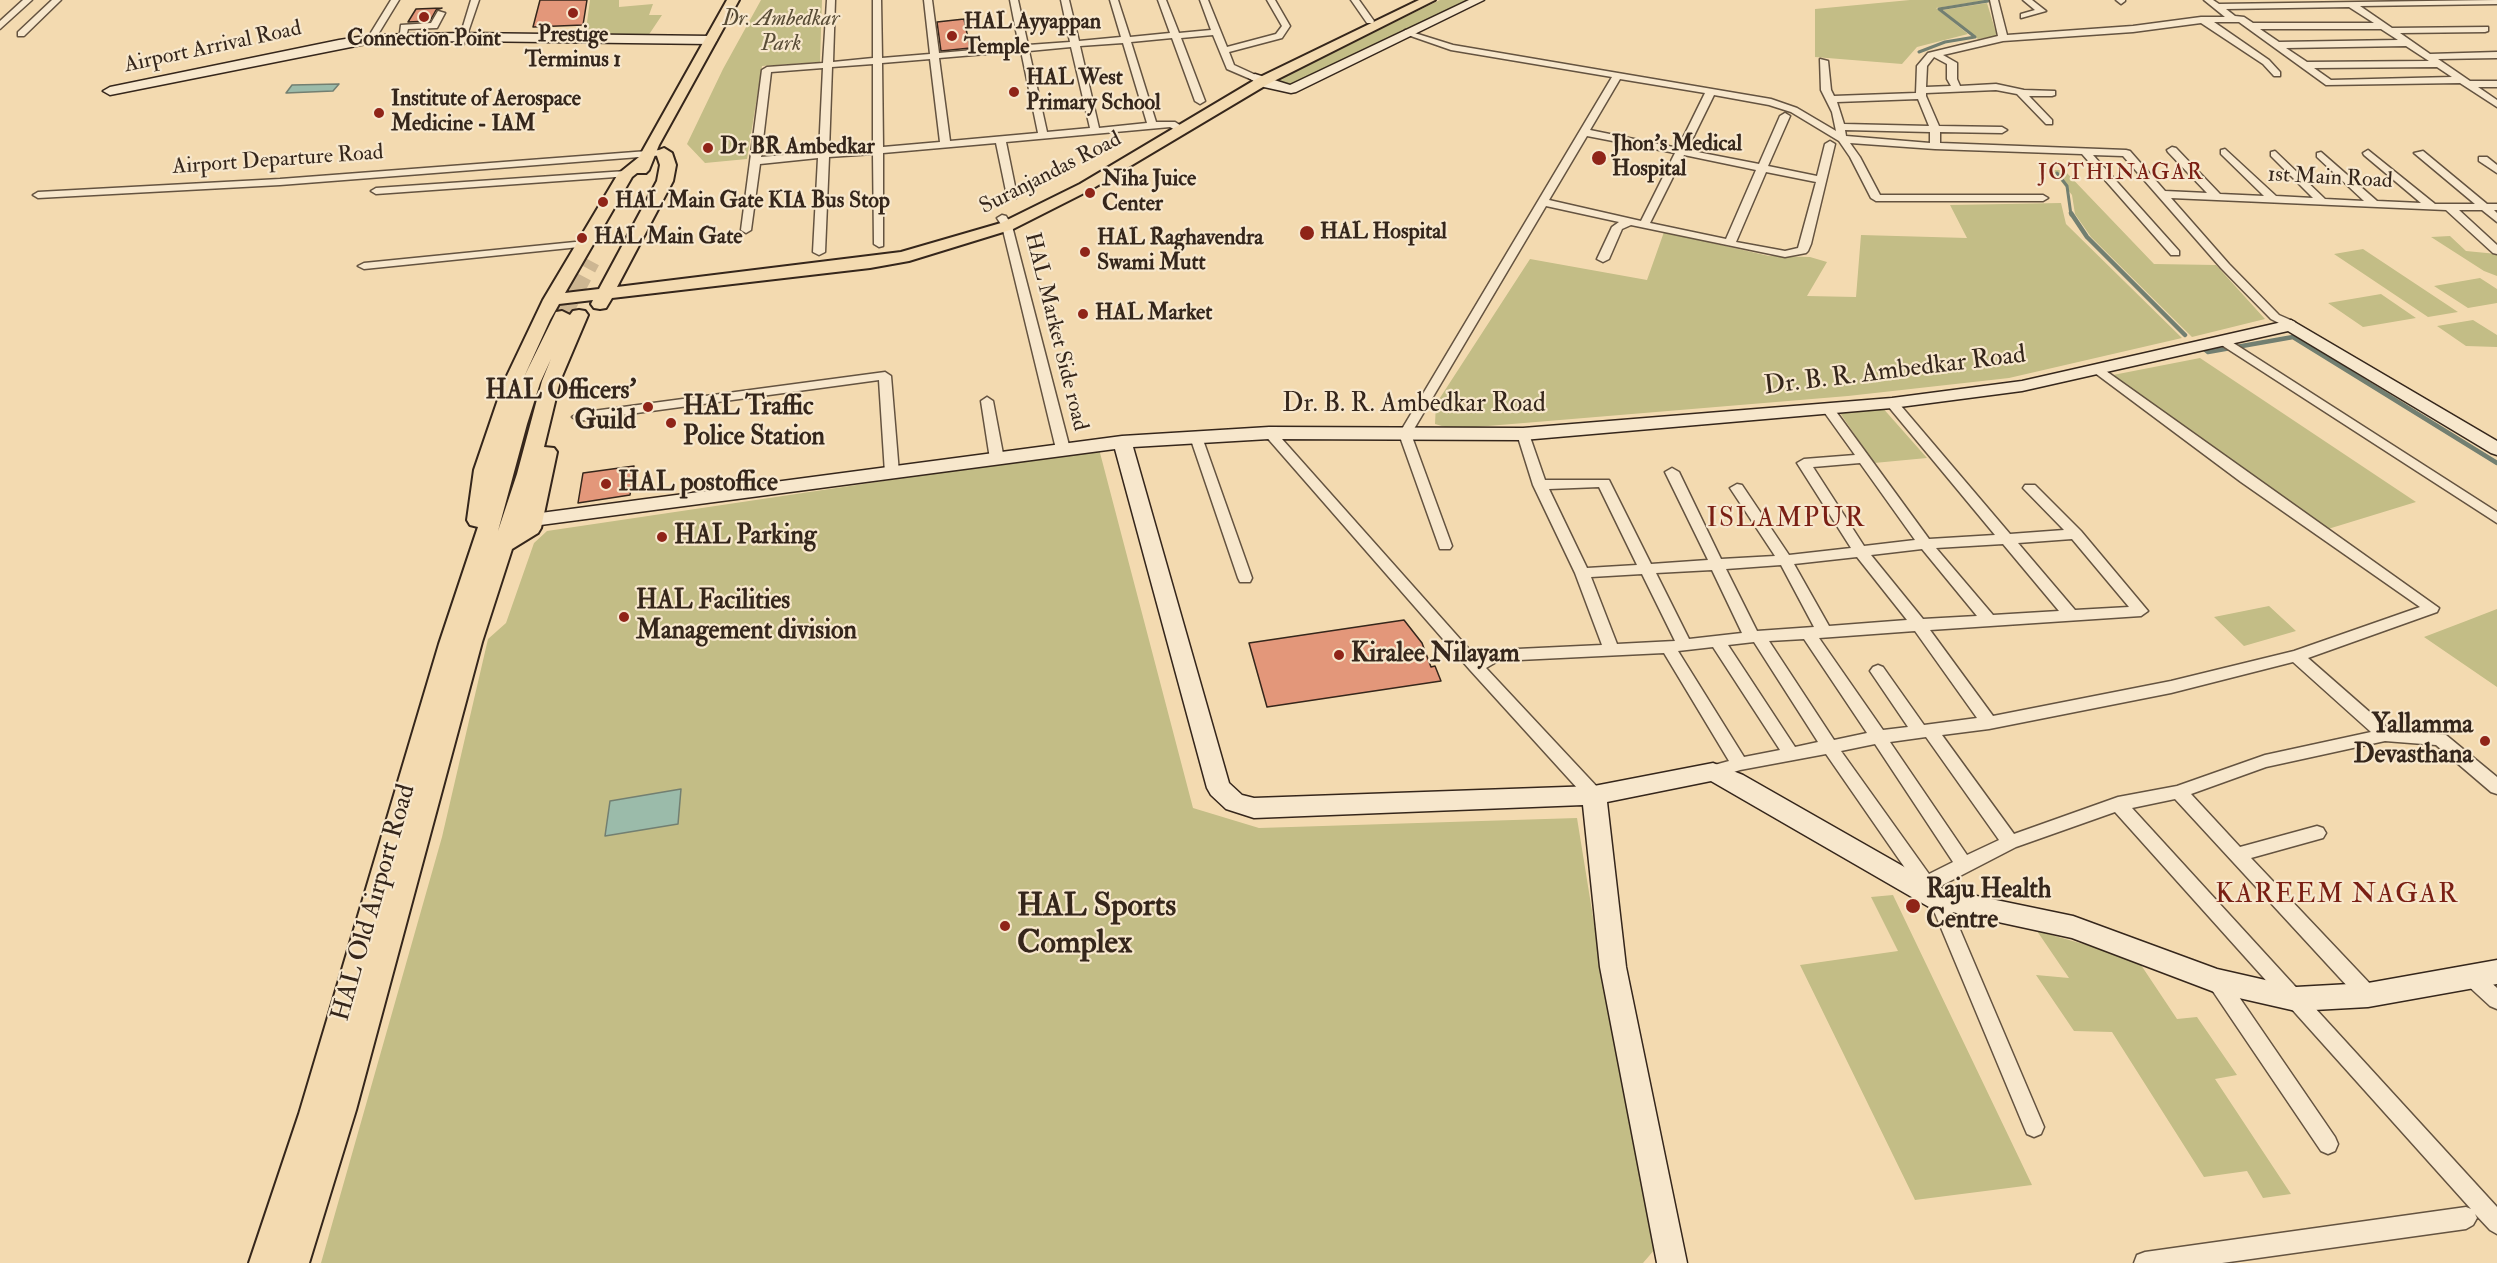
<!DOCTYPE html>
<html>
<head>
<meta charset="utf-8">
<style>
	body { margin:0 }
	canvas { display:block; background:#f3dab0 }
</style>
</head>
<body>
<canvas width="2497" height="1263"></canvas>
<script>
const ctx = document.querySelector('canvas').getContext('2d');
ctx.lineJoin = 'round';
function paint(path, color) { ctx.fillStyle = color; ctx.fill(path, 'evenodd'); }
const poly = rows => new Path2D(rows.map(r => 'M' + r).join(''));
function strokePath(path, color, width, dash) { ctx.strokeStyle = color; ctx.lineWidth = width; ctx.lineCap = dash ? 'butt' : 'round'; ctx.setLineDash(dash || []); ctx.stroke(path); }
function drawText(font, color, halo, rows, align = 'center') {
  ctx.font = font + ' "IM FELL Double Pica",serif'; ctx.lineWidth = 4.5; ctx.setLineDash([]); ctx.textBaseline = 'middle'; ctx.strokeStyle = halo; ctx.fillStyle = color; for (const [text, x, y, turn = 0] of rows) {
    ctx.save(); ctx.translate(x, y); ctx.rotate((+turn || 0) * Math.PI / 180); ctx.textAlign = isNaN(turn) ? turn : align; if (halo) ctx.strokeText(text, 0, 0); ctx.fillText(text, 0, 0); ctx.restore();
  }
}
const green = poly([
	[590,0,619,0,619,7,653,4,649,15,662,15,646,39,585,37],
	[761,0,822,0,820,62,762,66,747,159,705,163,687,144,723,69],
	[1440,0,1470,0,1290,85,1279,84,1277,79],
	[1910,0,1987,0,1936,8,1968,34,1917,47,1902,64,1815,57,1815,9],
	[1987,3,1997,36,1978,39,1943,10],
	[2052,170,2064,170,2154,264,2216,265,2265,319,2192,337,2091,237,2075,214,2072,195],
	[2061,203,2066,224,2182,338,2009,378,1848,396,1452,429,1435,424,1436,404,1530,259,1647,280,1664,232,1769,256,1810,257,1827,262,1807,296,1856,297,1861,235,1967,238,1950,205],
	[2450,236,2466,251,2497,254,2497,276,2484,271,2431,237],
	[2363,249,2458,312,2428,317,2334,254],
	[2480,278,2497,289,2497,303,2468,308,2434,286],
	[2381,294,2416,318,2363,327,2328,303],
	[2473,320,2497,335,2497,347,2466,346,2437,326],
	[2200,358,2416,502,2328,529,2113,375],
	[1881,406,1927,458,1874,463,1838,410],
	[1099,449,1193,808,1259,828,1577,818,1609,1016,1655,1249,1643,1263,321,1263,442,837,488,639,506,623,534,543,547,531],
	[2269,606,2296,631,2244,646,2214,617],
	[2497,609,2497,687,2424,637,2466,621],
	[1893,895,2032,1185,1915,1200,1800,965,1898,951,1871,897],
	[2037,931,2137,959,2177,1019,2197,1017,2237,1075,2215,1079,2291,1194,2263,1198,2247,1171,2204,1177,2112,1032,2074,1031,2036,975,2069,978]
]);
const water = poly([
	[339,84,333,91,286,93,292,85,339,84],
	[681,789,678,824,605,836,610,801,681,789]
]);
const streamFar1 = poly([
	[1919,52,1945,42,1975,37,1939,9,1988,1],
	[2057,173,2067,186,2071,215]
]);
const stream = poly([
	[2071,213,2087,237,2185,335],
	[2202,347,2208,352,2293,337,2497,463]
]);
const building = poly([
	[540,0,587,0,583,25,533,27,540,0],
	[442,8,436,10,430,21,408,22,416,9,442,8],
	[964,19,970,48,941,51,937,22,964,19],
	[634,466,630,495,578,503,583,473,634,466],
	[1404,620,1422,643,1431,667,1435,666,1441,681,1267,707,1249,643,1404,620]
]);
const primaryTunnel = poly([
	[562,316,591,261]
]);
const street = poly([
	[23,0,32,0,0,29,0,21,23,0],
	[52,0,61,0,24,36,18,36,18,32,52,0],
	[391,0,399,0,374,41,368,41,367,39,391,0],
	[471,0,479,0,464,44,457,46,471,0],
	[827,0,835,0,833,62,873,58,873,0,881,0,882,58,930,54,924,0,932,0,939,53,1019,46,1010,0,1018,0,1028,45,1070,42,1061,0,1069,0,1079,41,1121,37,1110,0,1118,0,1130,37,1170,33,1158,0,1166,0,1179,33,1211,30,1200,0,1208,0,1227,47,1276,34,1282,26,1267,0,1275,0,1290,26,1282,38,1229,52,1234,65,1258,76,1260,78,1255,81,1227,69,1213,35,1181,38,1205,101,1200,104,1195,101,1172,38,1131,42,1156,122,1175,122,1183,127,1183,131,1177,131,1170,127,1006,142,1017,196,1016,198,1007,196,996,143,883,153,883,246,879,247,874,244,873,154,829,157,825,252,819,255,813,252,818,158,760,164,751,230,746,233,741,230,762,70,767,67,823,63,827,0],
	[1123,43,1147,123,1099,128,1080,46,1123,43],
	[1071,47,1090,128,1047,132,1029,51,1071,47],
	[1021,51,1038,133,950,141,939,58,1021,51],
	[930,59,940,142,883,147,882,63,930,59],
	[873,64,873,148,829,151,832,67,873,64],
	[823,68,819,152,761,157,771,72,823,68],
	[1351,0,1359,0,1374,21,1373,23,1367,23,1351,0],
	[1990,0,1998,0,2007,35,2133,26,2201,17,2225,17,2204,0,2213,0,2219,4,2497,0,2497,4,2360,6,2392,28,2488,27,2488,31,2485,32,2400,33,2430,54,2497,52,2497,58,2438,59,2470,81,2497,81,2497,87,2478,87,2497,100,2497,107,2460,83,2326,85,2239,22,2214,22,2269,60,2280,72,2280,76,2274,76,2263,64,2201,23,2133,32,2003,41,1943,55,1957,63,1957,79,1960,86,1996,84,2024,90,2055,91,2055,95,2052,96,2029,96,2052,120,2052,124,2046,124,2017,94,1996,90,1926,93,1926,96,1939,126,2002,127,2007,130,2002,133,1940,132,1940,143,2126,150,2130,151,2165,191,2207,193,2168,152,2167,150,2172,147,2176,148,2220,194,2264,196,2221,154,2221,150,2225,149,2276,196,2313,198,2271,156,2271,152,2275,151,2325,199,2364,201,2317,157,2317,153,2321,152,2377,201,2421,203,2364,155,2363,153,2368,150,2435,204,2475,204,2414,153,2423,151,2487,204,2497,204,2497,210,2494,210,2497,213,2497,222,2482,210,2459,210,2497,245,2497,254,2493,253,2446,210,2171,198,2229,264,2279,315,2295,322,2295,328,2291,329,2271,319,2221,268,2123,156,2093,155,2179,251,2179,255,2171,255,2082,154,1935,149,1850,143,1860,157,1880,195,2043,195,2048,198,2043,201,1876,201,1871,198,1850,157,1839,141,1791,112,1769,105,1714,95,1687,150,1759,164,1780,116,1785,113,1790,116,1768,166,1817,176,1825,144,1830,141,1835,144,1811,244,1808,251,1806,253,1785,257,1631,225,1622,229,1609,259,1603,262,1597,259,1612,227,1619,222,1546,206,1411,434,1452,546,1450,549,1440,549,1399,434,1612,77,1451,50,1405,34,1405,30,1453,45,1771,99,1797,108,1836,131,1832,112,1821,90,1820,59,1828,61,1831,90,1834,96,1916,93,1917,66,1928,53,1998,36,1990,0],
	[2349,7,2374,23,2253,23,2244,17,2235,16,2226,9,2349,7],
	[2260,29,2381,29,2398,40,2279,42,2260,29],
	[2406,46,2429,61,2307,62,2286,48,2406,46],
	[1934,57,1947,64,1947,79,1951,86,1926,87,1927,66,1934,57],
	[2437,67,2452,77,2331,80,2314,68,2437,67],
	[1620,79,1705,93,1678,148,1590,130,1620,79],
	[1918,99,1929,126,1844,124,1837,102,1918,99],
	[1845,130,1930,132,1930,143,1846,136,1845,130],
	[1587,136,1675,153,1641,221,1549,200,1587,136],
	[1684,155,1756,170,1726,239,1650,223,1684,155],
	[1766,172,1816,182,1798,248,1785,251,1736,242,1766,172],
	[2023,0,2032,0,2046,11,2021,18,2021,14,2035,10,2023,0],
	[2116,0,2125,0,2125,1,2121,4,2116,0],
	[438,11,445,13,437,28,408,29,405,41,399,41,401,25,431,23,438,11],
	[661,150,666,153,665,155,280,185,38,198,33,195,38,192,280,179,661,150],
	[2479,157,2487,157,2497,165,2497,173,2479,161,2479,157],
	[626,171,630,172,630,176,376,194,371,191,376,188,626,171],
	[1002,215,1006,216,1012,226,1070,449,1068,452,1058,452,1056,449,1002,226,997,218,1002,215],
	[585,241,590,244,589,246,364,269,358,266,364,263,585,241],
	[2224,337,2497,512,2497,523,2220,344,2218,341,2224,337],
	[2099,366,2439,608,2437,612,2308,658,2389,729,2446,735,2497,777,2497,794,2491,792,2436,745,2385,741,2266,767,2191,794,2240,847,2317,826,2323,828,2326,833,2323,838,2251,858,2375,989,2377,995,2375,1001,2368,1003,2361,1001,2175,799,2132,808,2497,1207,2497,1234,2490,1230,2475,1214,2477,1218,2473,1225,2466,1229,2222,1263,2134,1263,2137,1255,2145,1252,2466,1207,2471,1209,2115,812,2016,847,1933,890,1917,895,1911,893,1908,888,1914,881,1826,754,1740,770,1713,779,1707,777,1705,772,1707,767,1729,761,1664,653,1498,661,1486,668,1600,790,1602,795,1600,800,1594,802,1588,800,1470,670,1263,433,1264,430,1274,430,1477,658,1496,650,1602,645,1575,573,1533,485,1517,434,1518,431,1528,431,1529,434,1545,480,1609,480,1651,564,1708,560,1665,472,1672,468,1679,472,1721,559,1775,556,1730,488,1737,484,1742,485,1789,555,1851,548,1797,463,1804,459,1855,455,1822,409,1828,405,1832,406,1929,539,1995,535,1888,406,1886,403,1892,399,1896,400,2010,534,2064,530,2023,488,2025,485,2035,485,2081,531,2148,611,2141,616,1930,630,1993,716,2171,681,2294,651,2420,607,2241,482,2095,373,2095,367,2099,366],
	[1860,463,1915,540,1864,546,1813,467,1860,463],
	[1599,487,1637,565,1587,568,1549,489,1599,487],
	[2072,539,2129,607,2075,610,2018,543,2072,539],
	[2003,544,2059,611,1993,615,1936,548,2003,544],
	[1922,549,1977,616,1923,619,1871,555,1922,549],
	[1857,557,1907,620,1829,626,1794,564,1857,557],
	[1781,565,1814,627,1757,631,1726,569,1781,565],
	[1712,570,1742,633,1689,639,1656,573,1712,570],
	[1642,574,1675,641,1617,644,1591,577,1642,574],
	[1915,631,1977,718,1924,725,1883,667,1878,665,1873,667,1870,671,1908,727,1883,730,1819,638,1915,631],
	[1804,639,1867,733,1834,740,1769,641,1804,639],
	[1754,642,1818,742,1795,747,1728,645,1754,642],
	[1713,647,1780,750,1744,757,1678,651,1713,647],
	[2293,662,2371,732,2265,755,2177,786,2118,797,2014,834,1942,735,1989,729,2171,693,2293,662],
	[1926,737,1999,840,1967,855,1890,742,1926,737],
	[1875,744,1953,862,1929,874,1841,751,1875,744],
	[885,372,891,376,899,473,892,477,885,473,879,380,578,421,572,417,578,413,885,372],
	[987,397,993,401,1004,459,997,463,990,459,981,401,987,397],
	[1196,433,1202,437,1252,578,1250,582,1240,582,1238,578,1190,437,1196,433],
	[1938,891,1944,894,1947,899,2044,1127,2041,1134,2034,1137,2027,1134,2024,1127,1929,899,1932,894,1938,891],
	[2472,969,2479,971,2497,988,2497,1009,2490,1006,2465,983,2463,977,2465,971,2472,969],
	[2217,973,2224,975,2335,1137,2338,1144,2335,1151,2328,1154,2321,1151,2210,987,2208,981,2210,975,2217,973]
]);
const secondary = poly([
	[1469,0,1484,0,1296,92,1291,93,1264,87,1249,78,1255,74,1290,85,1469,0],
	[463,33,711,36,717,40,711,44,463,41,371,43,110,95,103,91,110,87,339,40,371,35,463,33],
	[2291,320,2497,441,2497,455,2491,453,2288,331,2022,391,1892,408,1523,440,1269,439,1133,447,1229,783,1242,795,1254,798,1594,786,1713,763,1743,775,1943,889,2073,916,2217,969,2296,987,2368,983,2497,960,2497,984,2368,1007,2296,1011,2217,993,2072,938,1929,907,1711,781,1607,802,1626,967,1687,1263,1657,1263,1600,967,1583,805,1254,818,1226,809,1211,795,1207,788,1115,449,533,526,526,525,523,520,526,515,533,514,1122,436,1269,427,1523,428,1892,398,2022,381,2291,320]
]);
const primary = poly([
	[727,0,739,0,659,145,649,170,646,173,637,173,632,177,565,293,599,289,657,181,660,165,656,153,659,150,664,148,672,153,676,165,673,181,617,287,901,252,1001,223,1080,184,1258,78,1419,0,1435,0,1268,84,1090,190,1013,229,909,261,870,268,612,298,606,308,600,309,594,308,591,304,593,300,559,304,550,320,524,377,556,312,562,311,570,315,573,311,579,310,585,311,588,315,560,381,544,447,554,448,557,452,541,528,538,533,512,549,482,642,356,1110,309,1263,249,1263,299,1114,439,644,478,527,470,525,467,520,474,470,504,382,543,300,618,174,639,157,727,0],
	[551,359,542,381,517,474,498,531,527,424,540,383,551,359]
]);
const markers = [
	[573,13,6,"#8f2418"],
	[424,17,6,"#8f2418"],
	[952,36,6,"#8f2418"],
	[1014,92,6,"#8f2418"],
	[379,113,6,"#8f2418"],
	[708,148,6,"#8f2418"],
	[1599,158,8,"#8f2418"],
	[1090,193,6,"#8f2418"],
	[603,202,6,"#8f2418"],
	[1307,233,8,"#8f2418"],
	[582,238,6,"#8f2418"],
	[1085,252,6,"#8f2418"],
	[1083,314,6,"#8f2418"],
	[648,407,6,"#8f2418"],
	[671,423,6,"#8f2418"],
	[606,484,6,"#8f2418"],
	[662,537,6,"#8f2418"],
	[624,617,6,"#8f2418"],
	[1339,655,6,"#8f2418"],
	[2485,741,6,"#8f2418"],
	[1913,906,8,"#8f2418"],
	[1005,926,6,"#8f2418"]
];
const farParknames = [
	["Dr. Ambedkar",781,20],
	["Park",781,45]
];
const farPoinames = [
	["HAL Ayyappan",964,23],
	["Temple",964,48],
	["Prestige",573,36,"center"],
	["Terminus 1",573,61,"center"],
	["Connection Point",424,40,"center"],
	["HAL West",1026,79],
	["Primary School",1026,104],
	["Institute of Aerospace",391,100],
	["Medicine - IAM",391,125],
	["Jhon's Medical",1612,145],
	["Hospital",1612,170],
	["Dr BR Ambedkar",720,148],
	["Niha Juice",1102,180],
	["Center",1102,205],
	["HAL Main Gate KIA Bus Stop",615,202],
	["HAL Hospital",1320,233],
	["HAL Main Gate",594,238],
	["HAL Raghavendra",1097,239],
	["Swami Mutt",1097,264],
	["HAL Market",1095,314]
];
const farStreetnames = [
	["Airport Arrival Road",213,48,-12],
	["Airport Departure Road",278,161,-4],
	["Suranjandas Road",1051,174,-27],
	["1st Main Road",2330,179,3],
	["HAL Market Side road",1055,332,76]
];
const farNeighbourhoodnames = [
	["JOTHINAGAR",2121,174]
];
const streetNames = [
	["Dr. B. R. Ambedkar Road",1895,372,-7],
	["Dr. B. R. Ambedkar Road",1414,405],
	["HAL Old Airport Road",375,903,-74]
];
const poiNames = [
	["HAL Officers'",636,392,"right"],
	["Guild",636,422,"right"],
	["HAL Traffic",683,408],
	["Police Station",683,438],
	["HAL postoffice",618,484],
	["HAL Parking",674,537],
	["HAL Facilities",636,602],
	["Management division",636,632],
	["Kiralee Nilayam",1351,655],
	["Yallamma",2473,726,"right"],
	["Devasthana",2473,756,"right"],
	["Raju Health",1926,891],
	["Centre",1926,921]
];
const neighbourhoodNames = [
	["ISLAMPUR",1786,520],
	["KAREEM NAGAR",2337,896]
];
const nearPoinames = [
	["HAL Sports",1017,908],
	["Complex",1017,945]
];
paint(green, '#c3bd86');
paint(water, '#9bbbaa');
strokePath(water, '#727f71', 1.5);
strokePath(streamFar1, '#727f71', 3);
strokePath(stream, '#727f71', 4.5);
paint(building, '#e3977a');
strokePath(building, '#35261b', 1.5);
strokePath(primaryTunnel, '#cdb692', 18, [18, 9]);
strokePath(street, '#645340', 3);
strokePath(secondary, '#35261b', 3);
strokePath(primary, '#35261b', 4);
paint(street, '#f7e7cc');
paint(secondary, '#f7e7cc');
paint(primary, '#f3dab0');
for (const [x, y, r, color] of markers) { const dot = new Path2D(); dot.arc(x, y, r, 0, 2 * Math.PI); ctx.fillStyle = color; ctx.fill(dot); strokePath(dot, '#f7e7cc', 2); }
drawText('italic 22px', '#584c36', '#f7e7cc', farParknames);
drawText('bold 22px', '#35261b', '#f7e7cc', farPoinames, 'left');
drawText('22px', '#35261b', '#f7e7cc', farStreetnames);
ctx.letterSpacing = '1.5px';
drawText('22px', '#7a1f14', '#f7e7cc', farNeighbourhoodnames);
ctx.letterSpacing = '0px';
drawText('26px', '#35261b', '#f7e7cc', streetNames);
drawText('bold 26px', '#35261b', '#f7e7cc', poiNames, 'left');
ctx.letterSpacing = '1.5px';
drawText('27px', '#7a1f14', '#f7e7cc', neighbourhoodNames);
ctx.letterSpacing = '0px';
drawText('bold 32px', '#35261b', '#f7e7cc', nearPoinames, 'left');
</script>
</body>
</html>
